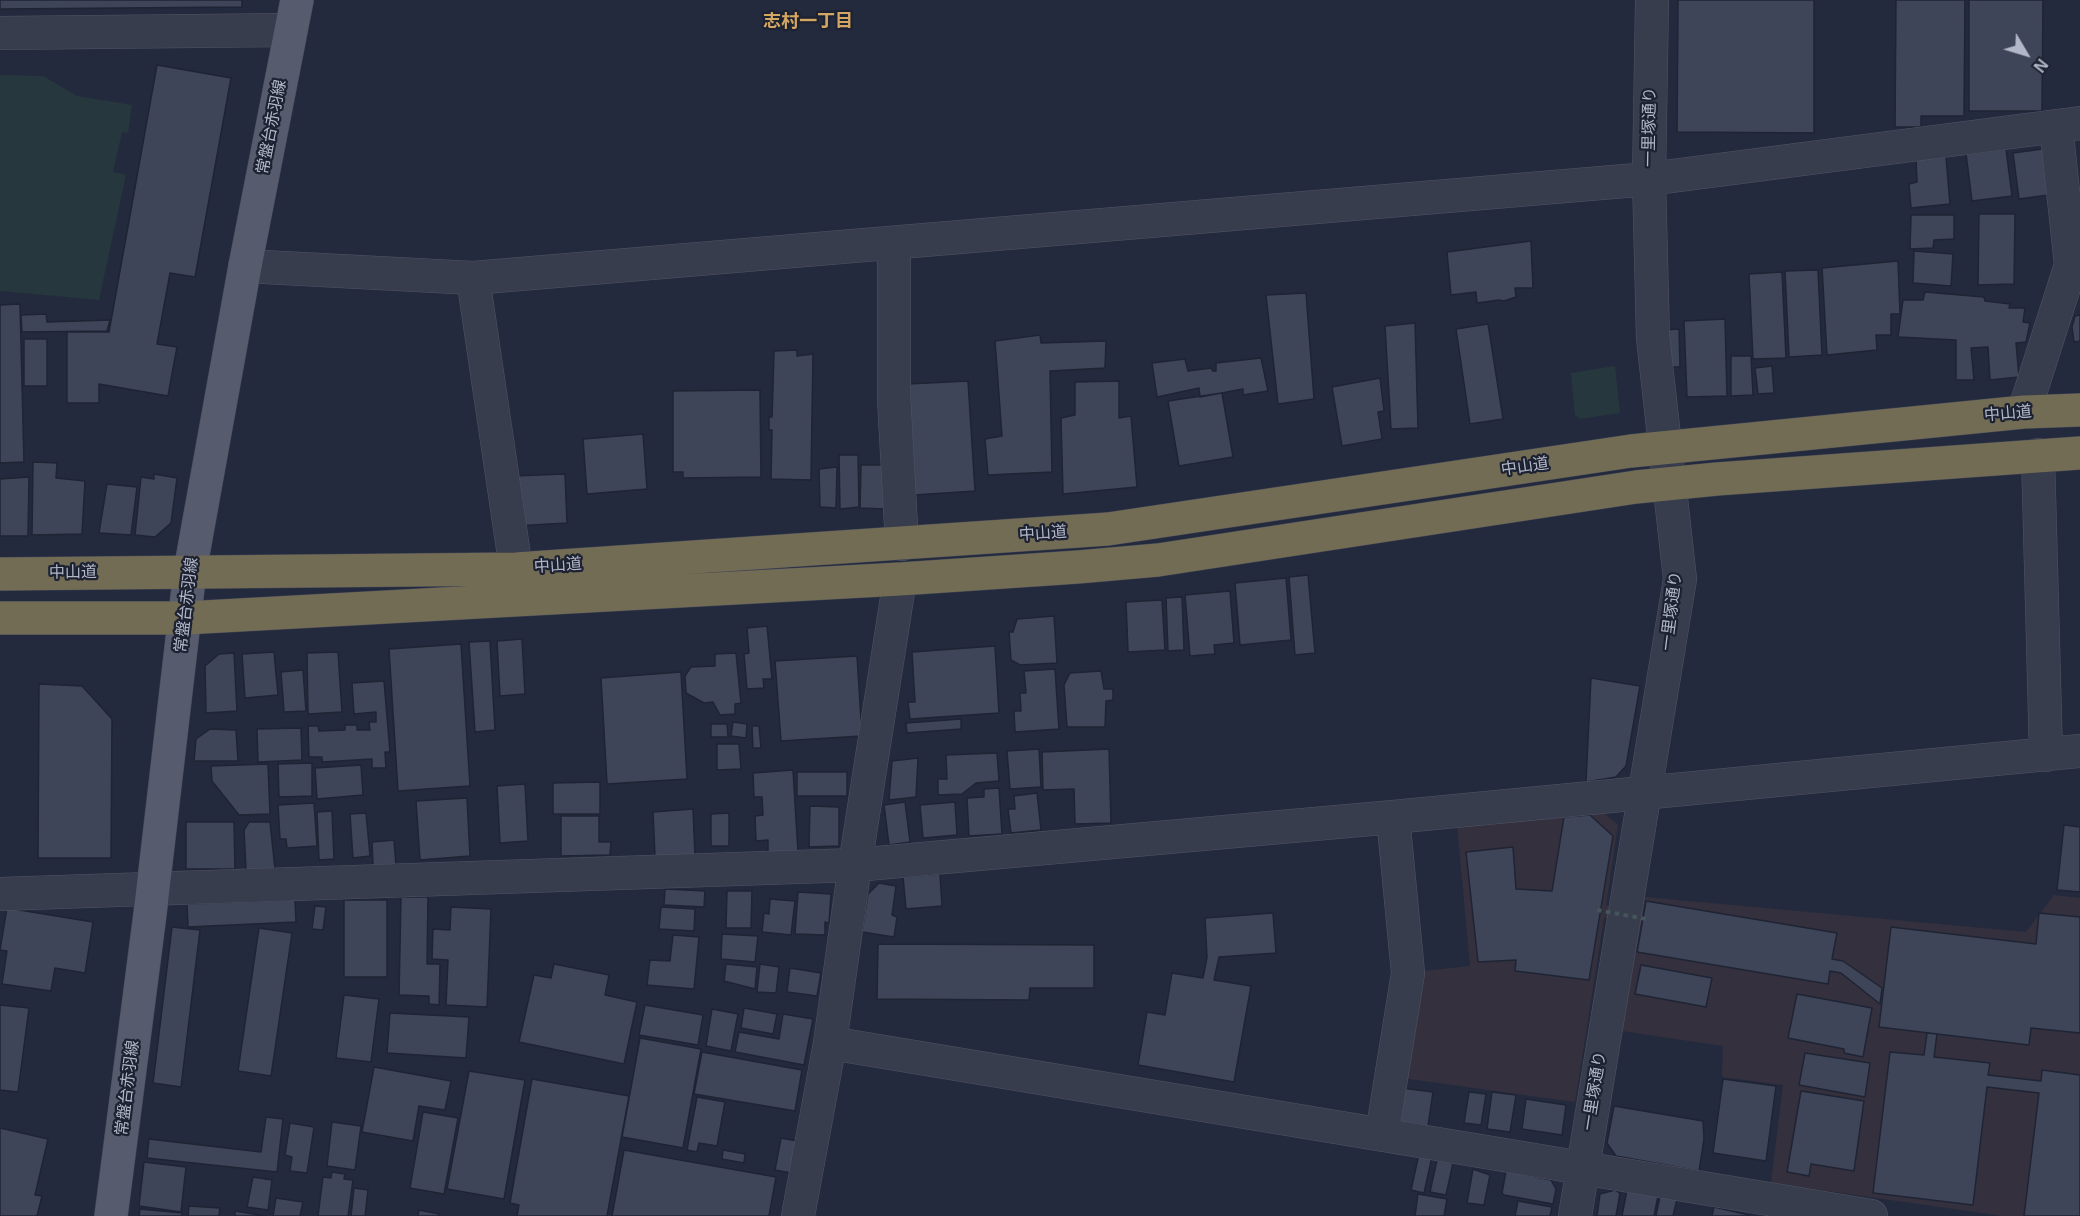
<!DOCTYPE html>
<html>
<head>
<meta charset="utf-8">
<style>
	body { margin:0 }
	#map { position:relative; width:2080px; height:1216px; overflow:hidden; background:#242a3d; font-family:Arial,sans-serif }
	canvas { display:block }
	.north { position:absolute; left:1996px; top:24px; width:60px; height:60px; -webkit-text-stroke:4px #1d2232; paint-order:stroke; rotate:128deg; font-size:16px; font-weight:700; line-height:24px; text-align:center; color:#b3b8c8 }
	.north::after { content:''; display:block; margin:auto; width:21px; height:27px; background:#b3b8c8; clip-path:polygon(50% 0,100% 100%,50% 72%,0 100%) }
</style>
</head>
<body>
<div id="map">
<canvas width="2080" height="1216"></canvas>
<div class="north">N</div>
</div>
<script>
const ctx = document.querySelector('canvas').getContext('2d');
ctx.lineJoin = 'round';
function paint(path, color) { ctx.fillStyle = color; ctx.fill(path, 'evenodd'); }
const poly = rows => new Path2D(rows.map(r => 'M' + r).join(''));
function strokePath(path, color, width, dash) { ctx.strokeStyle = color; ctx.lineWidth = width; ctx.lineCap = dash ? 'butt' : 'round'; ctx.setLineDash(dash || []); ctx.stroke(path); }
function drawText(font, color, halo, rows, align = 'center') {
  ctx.font = font + ' Arial,"Noto Sans JP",sans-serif'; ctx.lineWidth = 4.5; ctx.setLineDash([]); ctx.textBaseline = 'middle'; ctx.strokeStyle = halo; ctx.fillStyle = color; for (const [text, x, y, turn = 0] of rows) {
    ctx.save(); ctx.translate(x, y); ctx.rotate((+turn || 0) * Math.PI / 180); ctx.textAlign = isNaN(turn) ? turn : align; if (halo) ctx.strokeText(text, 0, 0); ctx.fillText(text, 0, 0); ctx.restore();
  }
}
const medical = poly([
	[1603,812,1618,825,1606,905,1642,912,1645,897,2026,932,2054,895,2080,898,2080,1216,2003,1216,1771,1183,1783,1085,1722,1077,1723,1046,1622,1031,1640,924,1604,918,1575,1102,1395,1077,1413,972,1470,966,1457,825]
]);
const green = poly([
	[0,75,43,76,77,96,132,105,128,133,122,132,113,172,126,175,99,300,0,291],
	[1615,366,1620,413,1580,419,1575,415,1571,373]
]);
const building = poly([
	[0,0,242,0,242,7,0,9,0,0],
	[1678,0,1814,0,1814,133,1677,132,1678,0],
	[1896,0,1965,0,1964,116,1921,116,1921,127,1895,127,1896,0],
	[1969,0,2043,0,2042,111,1969,111,1969,0],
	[157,65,231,78,195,277,170,273,157,344,177,347,168,396,99,384,99,403,67,403,67,332,109,332,157,65],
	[2050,148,2056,194,2019,199,2013,153,2050,148],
	[2006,149,2012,196,1972,201,1966,154,2006,149],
	[1946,157,1950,204,1911,208,1909,184,1917,182,1916,159,1946,157],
	[1979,214,2015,214,2014,284,1978,285,1979,214],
	[1911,215,1954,215,1954,239,1934,240,1933,248,1910,249,1911,215],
	[1531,241,1533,288,1515,288,1516,297,1504,301,1499,300,1477,303,1476,292,1451,295,1447,252,1531,241],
	[1914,251,1953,254,1951,286,1913,283,1914,251],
	[1898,261,1900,314,1891,314,1891,335,1876,335,1877,350,1827,355,1822,268,1898,261],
	[1818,270,1822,355,1789,357,1785,271,1818,270],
	[1782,272,1786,358,1753,359,1749,274,1782,272],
	[1925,292,1984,297,1985,301,2010,304,2009,308,2025,308,2023,322,2030,323,2026,342,2016,343,2019,377,1990,380,1988,347,1971,348,1974,380,1956,380,1956,340,1898,337,1903,300,1923,300,1925,292],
	[1306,293,1314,399,1278,404,1266,295,1306,293],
	[20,304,24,462,0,463,0,305,20,304],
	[46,314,47,322,110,320,107,331,22,332,21,315,46,314],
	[2080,315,2080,341,2074,342,2072,327,2075,316,2080,315],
	[1725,319,1727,396,1687,397,1684,321,1725,319],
	[1415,323,1418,428,1391,429,1385,326,1415,323],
	[1488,324,1503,419,1470,424,1456,329,1488,324],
	[1679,329,1680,367,1665,367,1663,330,1679,329],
	[1040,335,1041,343,1106,341,1105,368,1050,371,1052,472,988,475,985,439,1002,436,995,341,1040,335],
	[24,339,47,339,47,386,24,386,24,339],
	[797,350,797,356,813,354,811,480,771,479,772,430,769,430,769,417,772,417,774,351,797,350],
	[1731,356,1751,356,1753,395,1731,396,1731,356],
	[1261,358,1268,391,1243,395,1243,389,1200,397,1199,388,1157,397,1152,363,1185,359,1188,371,1211,368,1213,371,1216,371,1216,363,1261,358],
	[1772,366,1774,393,1758,394,1755,368,1772,366],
	[1380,378,1384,411,1378,412,1382,439,1342,446,1332,387,1380,378],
	[968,381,975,491,914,495,908,384,968,381],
	[1119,381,1119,418,1131,416,1137,487,1063,494,1061,418,1075,415,1075,382,1119,381],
	[760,390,761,477,683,478,683,472,673,472,673,391,760,390],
	[1222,393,1233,457,1179,466,1168,401,1222,393],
	[643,434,647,489,587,494,583,439,643,434],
	[839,455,858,455,859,507,840,509,839,455],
	[33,462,57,463,56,478,85,481,82,534,32,535,33,462],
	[861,465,885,465,885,509,860,508,861,465],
	[837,467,836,508,820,507,819,469,837,467],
	[154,474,177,478,171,523,155,537,135,535,141,477,154,479,154,474],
	[565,474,567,523,515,526,513,476,565,474],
	[29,477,28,536,0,536,0,479,29,477],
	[107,484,137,487,131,535,99,533,107,484],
	[1308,575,1315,653,1295,655,1289,577,1308,575],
	[1286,578,1291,640,1240,645,1235,583,1286,578],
	[1230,591,1234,643,1214,645,1215,654,1190,656,1185,595,1230,591],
	[1182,597,1184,650,1168,651,1166,598,1182,597],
	[1162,600,1165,650,1128,652,1126,602,1162,600],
	[1054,616,1057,663,1020,665,1011,660,1009,632,1013,632,1017,619,1054,616],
	[767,626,772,679,763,679,764,688,747,689,744,654,749,653,747,628,767,626],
	[522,639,525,694,500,696,497,641,522,639],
	[490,641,495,730,475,732,469,642,490,641],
	[461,644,470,786,398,791,389,649,461,644],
	[995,646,999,713,910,719,908,702,915,702,912,652,995,646],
	[274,652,278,695,245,698,242,654,274,652],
	[338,652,342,712,308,714,307,653,338,652],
	[234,653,237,711,206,713,205,666,219,654,234,653],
	[736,653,741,703,735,704,735,714,720,715,713,702,704,703,686,693,685,676,691,667,715,666,715,654,736,653],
	[857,656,862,736,781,741,775,661,857,656],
	[1055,669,1059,729,1015,732,1014,711,1021,711,1020,693,1026,693,1024,671,1055,669],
	[303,670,306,711,284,712,281,672,303,670],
	[1101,671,1104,689,1113,689,1113,700,1106,701,1105,727,1067,727,1064,685,1070,673,1101,671],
	[681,672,687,779,607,784,601,678,681,672],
	[1591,678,1640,686,1626,766,1616,777,1586,782,1591,678],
	[384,681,390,752,385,752,386,768,372,768,372,759,322,762,322,757,309,757,308,726,318,726,319,731,345,730,345,725,357,725,357,730,370,730,369,722,376,722,376,712,354,714,352,683,384,681],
	[39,684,82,686,112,719,111,858,38,858,39,684],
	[961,719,961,729,907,733,906,723,961,719],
	[733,722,747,724,746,738,731,736,733,722],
	[711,724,727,724,728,737,711,737,711,724],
	[752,726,759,726,761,748,753,748,752,726],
	[301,728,302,760,258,762,257,729,301,728],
	[210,729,236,730,238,761,194,761,196,739,210,729],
	[717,744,739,744,741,769,717,770,717,744],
	[1039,749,1041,787,1010,789,1007,751,1039,749],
	[1109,749,1111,823,1075,824,1074,789,1043,790,1042,752,1109,749],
	[997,753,999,781,976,783,962,794,938,795,938,779,947,779,946,755,997,753],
	[918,758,916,797,889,800,892,761,918,758],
	[312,763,312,796,279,797,278,764,312,763],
	[268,764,270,814,239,815,212,781,211,766,268,764],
	[361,765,363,795,317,799,315,768,361,765],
	[793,770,798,852,768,854,768,840,756,841,755,816,763,815,762,797,754,797,753,773,793,770],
	[797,772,847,772,847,796,797,796,797,772],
	[600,782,600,814,553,814,553,783,600,782],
	[525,784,528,841,500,843,497,786,525,784],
	[999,788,1002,834,969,836,967,798,984,797,984,789,999,788],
	[1037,793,1041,830,1011,833,1008,809,1015,809,1014,796,1037,793],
	[467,798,470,856,420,860,416,801,467,798],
	[905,802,910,842,889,845,884,805,905,802],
	[955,802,957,835,923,838,920,805,955,802],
	[314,803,317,846,287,848,286,839,280,839,278,805,314,803],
	[810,806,839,807,839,846,809,847,810,806],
	[693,809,695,856,655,857,653,812,693,809],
	[332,811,334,859,319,860,317,812,332,811],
	[366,813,370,856,353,858,350,814,366,813],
	[729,813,729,846,711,846,711,814,729,813],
	[1590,815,1613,836,1589,980,1515,971,1516,960,1478,962,1466,852,1513,847,1516,889,1552,891,1564,817,1590,815],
	[561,816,599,816,599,842,611,842,610,855,561,856,561,816],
	[186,822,234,822,235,869,186,869,186,822],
	[249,822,270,822,275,869,246,870,244,830,249,822],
	[2064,825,2080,827,2080,892,2057,890,2064,825],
	[394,840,396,865,373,866,372,842,394,840],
	[940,874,942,906,906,909,903,877,940,874],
	[879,883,896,886,892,915,897,917,894,937,862,932,868,894,879,883],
	[665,889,705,891,704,907,664,905,665,889],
	[727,891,752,891,751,928,726,928,727,891],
	[798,892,831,894,829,923,825,922,825,935,795,934,798,892],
	[401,897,428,897,427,964,440,964,439,1005,429,1004,429,996,399,995,401,897],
	[770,899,795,901,791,935,762,932,764,913,769,914,770,899],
	[295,900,296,922,188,927,187,904,295,900],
	[344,900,387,900,387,977,344,977,344,900],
	[1646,901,1837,933,1832,959,1843,961,1882,988,1880,1004,1841,973,1830,971,1828,984,1637,952,1646,901],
	[315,906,326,907,323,930,312,929,315,906],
	[451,907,491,909,487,1007,446,1005,448,960,432,959,433,929,450,930,451,907],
	[661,907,695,909,694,931,659,929,661,907],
	[7,908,93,922,85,973,55,968,51,991,2,984,7,951,0,950,7,908],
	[1273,913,1276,953,1219,957,1214,980,1251,986,1234,1082,1138,1065,1147,1012,1165,1015,1172,973,1203,978,1207,957,1205,918,1273,913],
	[2039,913,2080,917,2080,1033,2031,1028,2029,1045,1879,1027,1891,927,2036,944,2039,913],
	[172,927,200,930,181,1087,153,1083,172,927],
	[259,928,292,933,271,1076,238,1071,259,928],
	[722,934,758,936,755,962,721,959,722,934],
	[673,935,699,937,694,989,647,985,650,960,670,961,673,935],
	[878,944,1094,945,1094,988,1030,988,1029,1000,877,999,878,944],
	[554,964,609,975,605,995,637,1002,624,1064,519,1042,534,975,551,978,554,964],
	[726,964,757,967,755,989,724,981,726,964],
	[760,964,779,967,776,993,757,992,760,964],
	[1641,965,1712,978,1706,1007,1635,994,1641,965],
	[790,968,821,973,817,996,787,992,790,968],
	[1797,994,1872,1008,1863,1057,1844,1053,1844,1049,1788,1038,1797,994],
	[344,995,379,999,371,1062,336,1058,344,995],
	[0,1005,29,1008,18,1092,0,1090,0,1005],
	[645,1005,703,1015,698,1045,639,1035,645,1005],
	[744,1008,777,1014,773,1034,741,1028,744,1008],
	[712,1009,738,1014,731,1051,706,1046,712,1009],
	[390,1013,469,1017,466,1058,387,1053,390,1013],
	[783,1014,813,1019,804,1065,735,1052,739,1032,779,1039,783,1014],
	[1927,1033,1937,1034,1934,1057,1990,1063,1988,1075,2041,1081,2042,1070,2080,1075,2080,1216,2024,1216,2039,1093,1987,1087,1973,1205,1873,1193,1890,1052,1924,1055,1927,1033],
	[640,1038,701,1049,683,1148,622,1137,640,1038],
	[702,1052,802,1070,795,1111,694,1094,702,1052],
	[1805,1053,1870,1063,1865,1097,1799,1085,1805,1053],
	[374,1067,451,1081,445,1110,419,1106,413,1141,362,1132,374,1067],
	[469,1071,525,1080,504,1199,447,1189,469,1071],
	[532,1079,629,1096,607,1216,517,1216,519,1205,510,1203,532,1079],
	[1723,1079,1776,1086,1766,1161,1713,1153,1723,1079],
	[1394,1087,1433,1092,1428,1126,1389,1121,1394,1087],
	[1801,1091,1864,1101,1854,1171,1811,1164,1809,1176,1787,1172,1801,1091],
	[1469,1092,1486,1094,1481,1125,1464,1123,1469,1092],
	[1492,1092,1516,1095,1510,1132,1487,1129,1492,1092],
	[697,1097,725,1102,717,1146,699,1143,697,1152,687,1150,697,1097],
	[1526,1099,1566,1105,1562,1135,1522,1129,1526,1099],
	[1614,1106,1703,1121,1704,1139,1699,1171,1616,1156,1607,1143,1614,1106],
	[423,1112,458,1118,444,1194,410,1188,423,1112],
	[266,1117,283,1119,277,1172,147,1158,149,1139,261,1152,266,1117],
	[332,1122,361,1126,355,1170,327,1166,332,1122],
	[290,1123,314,1127,307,1173,290,1171,292,1157,285,1155,290,1123],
	[0,1128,48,1139,35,1195,42,1196,37,1216,0,1216,0,1128],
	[781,1138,797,1141,791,1173,775,1170,781,1138],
	[624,1150,776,1177,769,1216,612,1216,624,1150],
	[723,1150,745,1154,744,1163,722,1159,723,1150],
	[1419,1154,1432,1157,1424,1193,1411,1190,1419,1154],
	[1437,1160,1453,1163,1446,1195,1430,1192,1437,1160],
	[144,1162,186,1167,181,1212,139,1206,144,1162],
	[1473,1169,1490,1175,1484,1205,1467,1203,1473,1169],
	[1506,1171,1551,1180,1556,1189,1553,1204,1504,1195,1502,1193,1506,1171],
	[332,1172,345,1174,344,1179,353,1180,348,1216,318,1216,323,1177,331,1178,332,1172],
	[253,1177,272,1180,268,1210,247,1207,253,1177],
	[354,1188,368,1190,365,1216,351,1216,354,1188],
	[1615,1190,1620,1193,1616,1216,1597,1216,1600,1194,1615,1190],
	[1627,1190,1658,1196,1654,1216,1622,1216,1627,1190],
	[1418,1194,1447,1199,1444,1216,1415,1216,1418,1194],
	[1660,1196,1677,1199,1673,1216,1656,1216,1660,1196],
	[276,1198,303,1202,300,1216,273,1216,276,1198],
	[1518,1201,1552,1207,1550,1216,1515,1216,1518,1201],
	[189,1206,220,1208,219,1216,188,1216,189,1206],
	[1714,1207,1749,1215,1749,1216,1712,1216,1714,1207],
	[140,1209,182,1213,182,1216,139,1216,140,1209],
	[419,1210,439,1214,439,1216,418,1216,419,1210],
	[235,1211,266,1216,235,1216,235,1211]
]);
const minor = poly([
	[0,33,291,30],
	[894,243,894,399,902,544],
	[245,266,473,278,1649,179,2080,123],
	[473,278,516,569],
	[2024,412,2071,265,2056,126],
	[2038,455,2046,755],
	[0,894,855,865,1393,817,2080,751],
	[830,1043,1871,1216],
	[1382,1134,1408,973,1393,817],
	[798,1216,830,1043,855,865,900,579],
	[1575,1216,1680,579,1653,338,1649,179,1652,0]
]);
const major = poly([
	[111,1216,150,914,190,571,245,266,297,0]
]);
const highway = poly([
	[0,574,516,569,1108,529,1631,451,2024,412,2080,410],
	[0,618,185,618,900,579,1078,567,1158,560,1636,487,1717,479,2080,453]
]);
const pathBridge = poly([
	[1597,910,1646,919]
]);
const streetNames = [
	["常盤台赤羽線",272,127,-79],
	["一里塚通り",1650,127,-89],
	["中山道",2008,414,-5],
	["中山道",1525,467,-8],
	["中山道",1043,534,-4],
	["中山道",558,566,-4],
	["中山道",73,573,-1],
	["常盤台赤羽線",187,605,-83],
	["一里塚通り",1672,611,-83],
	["常盤台赤羽線",128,1088,-83],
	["一里塚通り",1595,1091,-81]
];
const neighbourhoodNames = [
	["志村一丁目",808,22]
];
paint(medical, '#34303e');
paint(green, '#26373e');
paint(building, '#3e4559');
strokePath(building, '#1f2434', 1.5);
strokePath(minor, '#505565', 34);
strokePath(major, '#414656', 34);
strokePath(highway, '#404555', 34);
strokePath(minor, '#383d4d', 33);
strokePath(major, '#565c6d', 33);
strokePath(highway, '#736c55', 33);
strokePath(pathBridge, '#44545b', 4, [4.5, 4.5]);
drawText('16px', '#b3b8c8', '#1d2232', streetNames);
drawText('bold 18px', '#d3a663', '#1d2232', neighbourhoodNames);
</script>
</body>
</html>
